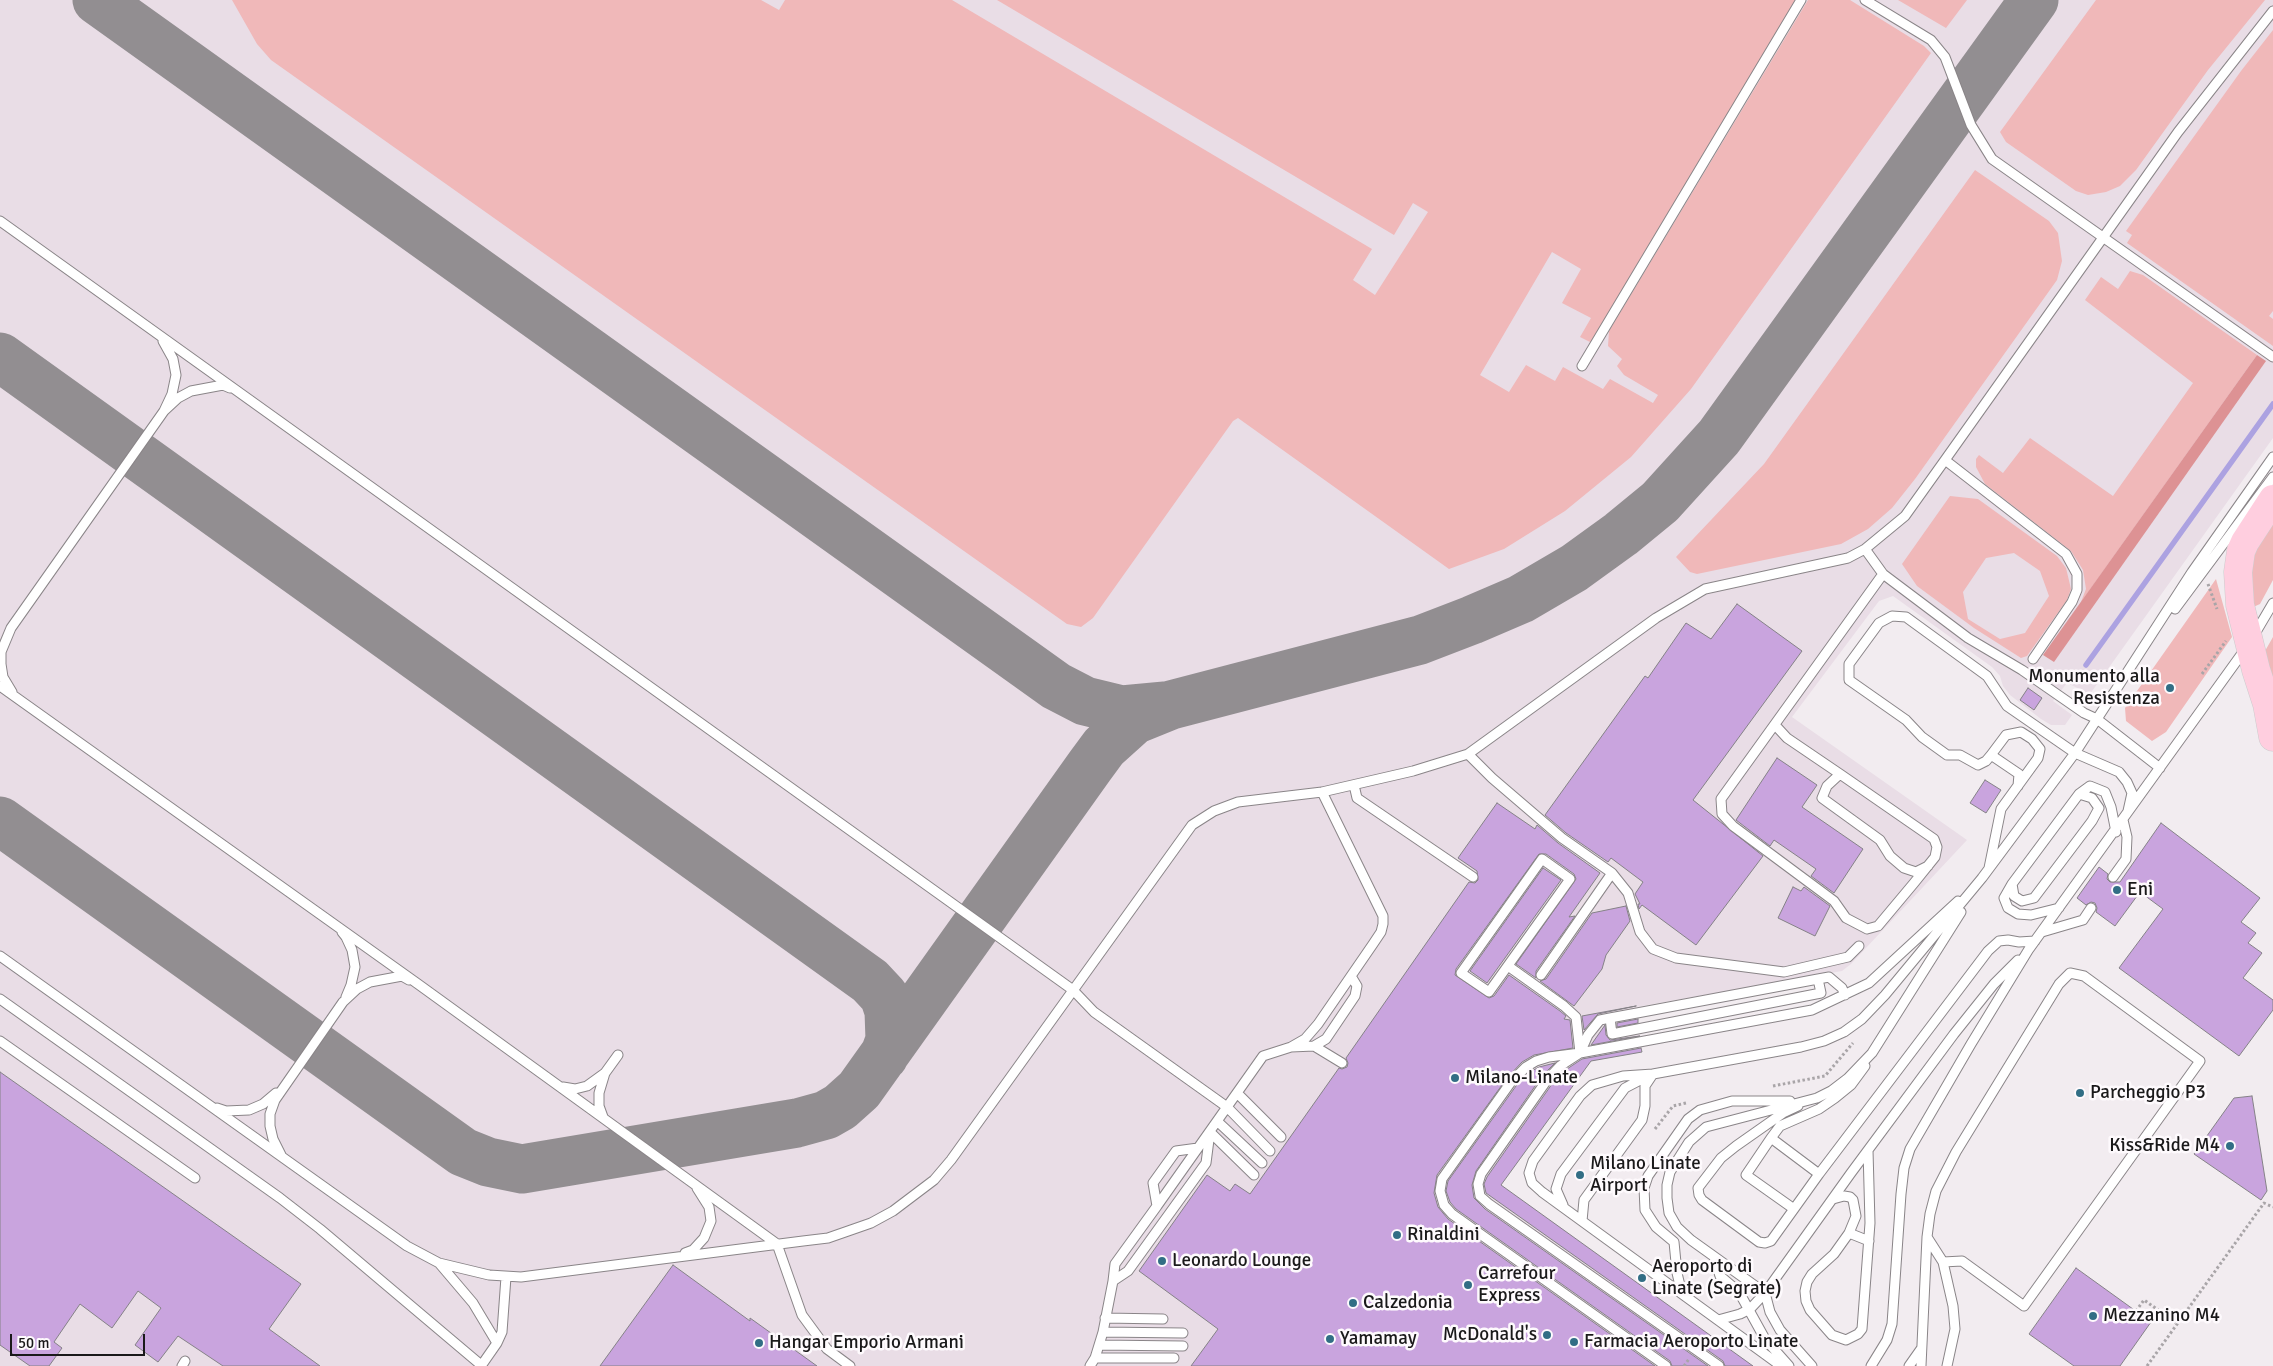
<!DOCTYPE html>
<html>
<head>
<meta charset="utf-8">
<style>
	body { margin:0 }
	#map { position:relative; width:2273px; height:1366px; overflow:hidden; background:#f2ecf0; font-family:Signika,sans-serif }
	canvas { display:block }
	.scale { position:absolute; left:10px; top:1334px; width:135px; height:22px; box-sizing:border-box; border:2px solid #1a191a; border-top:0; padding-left:6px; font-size:15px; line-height:18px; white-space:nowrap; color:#1a191a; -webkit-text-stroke:4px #fefafd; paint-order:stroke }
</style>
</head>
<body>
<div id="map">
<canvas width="2273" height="1366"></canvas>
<div class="scale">50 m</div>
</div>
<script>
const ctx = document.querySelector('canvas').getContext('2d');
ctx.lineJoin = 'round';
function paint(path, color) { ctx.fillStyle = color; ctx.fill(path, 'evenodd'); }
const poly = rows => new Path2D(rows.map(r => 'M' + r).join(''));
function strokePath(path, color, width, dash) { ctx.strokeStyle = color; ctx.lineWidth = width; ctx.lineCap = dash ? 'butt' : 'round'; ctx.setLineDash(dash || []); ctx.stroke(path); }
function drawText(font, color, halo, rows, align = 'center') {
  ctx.font = font + ' Signika,sans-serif'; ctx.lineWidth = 5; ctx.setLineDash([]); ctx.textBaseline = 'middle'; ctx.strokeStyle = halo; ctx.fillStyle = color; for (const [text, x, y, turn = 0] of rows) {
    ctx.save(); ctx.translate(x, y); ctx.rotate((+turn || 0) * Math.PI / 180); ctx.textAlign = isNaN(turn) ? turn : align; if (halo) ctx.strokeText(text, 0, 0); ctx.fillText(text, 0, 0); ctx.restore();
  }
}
const built = poly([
	[0,0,2273,0,2273,438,2090,694,2067,683,2053,701,2072,715,2065,725,2051,725,2041,719,2010,695,2003,686,2000,676,1992,667,1893,596,1879,601,1792,717,1967,840,1851,964,1842,971,1636,1007,1642,1052,1591,1061,1501,1185,1753,1366,0,1366]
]);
const green = poly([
	[232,0,761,0,779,10,785,0,952,0,1372,249,1353,280,1375,295,1428,212,1413,203,1394,235,997,0,1797,0,1735,102,1592,343,1580,337,1591,318,1562,303,1581,269,1552,252,1480,375,1509,392,1526,365,1555,381,1563,367,1603,389,1610,379,1653,403,1658,395,1624,375,1617,366,1622,359,1608,346,1609,331,1808,0,1850,0,1924,46,1931,53,1691,389,1631,457,1565,511,1504,549,1449,569,1238,418,1233,421,1093,618,1081,627,1067,624,271,60,257,44],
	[1898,0,1967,0,1946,28],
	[2096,0,2265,0,2208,70,2136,170,2120,186,2106,192,2088,195,2076,191,2006,142,2000,132],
	[2273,30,2273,311,2269,316,2273,319,2273,346,2127,243,2132,235,2126,231,2241,71],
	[1975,170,2049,221,2058,233,2062,261,2057,280,1915,479,1892,508,1868,529,1841,544,1697,574,1690,572,1676,557,1764,464],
	[2130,271,2143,275,2257,355,2081,602,2086,589,2083,570,2071,551,1985,484,1976,467,1976,459,1979,455,2003,473,2030,438,2113,496,2193,383,2085,300,2101,277,2118,289],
	[1950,496,1978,499,2057,556,2066,568,2071,589,2067,600,2027,656,2021,658,1974,628,1917,586,1902,564],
	[2014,553,2040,571,2049,596,2025,633,2000,639,1968,619,1963,592,1986,558],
	[2273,517,2273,580,2260,604,2251,608,2251,561],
	[2216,579,2232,637,2166,732,2152,741,2126,721,2125,708],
	[2273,637,2273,685,2265,651]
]);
const forest = poly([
	[2257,355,2266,361,2054,662,2043,655]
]);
const stream = poly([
	[2086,665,2273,404]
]);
const taxiway = poly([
	[97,0,1056,686,1085,701,1122,710,1165,706],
	[0,357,870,981,884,996,889,1011,890,1040,884,1056],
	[0,821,463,1152,488,1162,522,1169,797,1123,826,1115,840,1107,859,1090,1090,766,1104,747,1134,720,1171,705,1420,640,1472,620,1521,599,1574,568,1621,534,1660,502,1719,437,2034,0]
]);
const building = poly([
	[1737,604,1802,651,1693,800,1763,856,1696,945,1642,905,1639,909,1638,904,1640,904,1635,894,1643,882,1611,858,1608,862,1566,833,1545,815,1645,676,1648,678,1686,623,1711,639,1737,604],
	[2028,688,2042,698,2034,710,2020,700,2028,688],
	[1777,758,1817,785,1802,807,1863,849,1834,893,1811,876,1816,869,1774,840,1770,846,1736,820,1777,758],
	[1985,780,2001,790,1986,813,1970,803,1985,780],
	[1497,803,1535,829,1537,825,1558,843,1600,873,1569,917,1575,916,1536,971,1536,978,1516,964,1576,879,1574,874,1546,854,1539,854,1456,969,1455,975,1489,998,1494,996,1509,975,1560,1011,1566,1016,1564,1019,1570,1020,1573,1048,1534,1055,1522,1062,1507,1078,1437,1175,1434,1193,1438,1207,1448,1219,1655,1366,1191,1366,1218,1329,1139,1271,1207,1175,1230,1191,1235,1184,1250,1194,1339,1068,1342,1069,1347,1067,1348,1063,1346,1058,1469,882,1475,883,1478,880,1477,871,1458,858,1497,803],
	[2161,823,2260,898,2241,922,2256,933,2248,943,2262,953,2243,978,2273,1000,2273,1010,2239,1056,2119,968,2163,909,2140,892,2115,926,2096,912,2097,908,2095,903,2091,902,2086,905,2077,898,2099,867,2108,874,2107,879,2110,882,2120,882,2161,823],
	[1543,868,1561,880,1487,983,1470,971,1543,868],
	[1793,887,1801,891,1804,887,1830,906,1815,936,1778,918,1793,887],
	[1626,906,1630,921,1606,955,1602,969,1574,1006,1540,981,1546,979,1592,913,1626,906],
	[1636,1006,1598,1014,1584,1030,1582,1016,1636,1006],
	[1638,1019,1638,1023,1617,1027,1617,1023,1638,1019],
	[1605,1025,1606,1035,1610,1040,1640,1036,1591,1045,1605,1025],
	[1641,1048,1642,1052,1591,1061,1501,1185,1753,1366,1725,1366,1723,1361,1486,1193,1484,1184,1487,1177,1552,1084,1564,1071,1582,1059,1641,1048],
	[1555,1063,1542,1076,1476,1171,1472,1185,1474,1198,1485,1209,1708,1366,1672,1366,1670,1361,1456,1209,1450,1202,1446,1191,1448,1181,1516,1086,1530,1072,1539,1067,1555,1063],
	[0,1072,301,1284,269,1329,320,1366,223,1366,178,1336,158,1362,135,1345,161,1308,138,1291,112,1328,80,1304,54,1342,62,1348,49,1366,30,1366,0,1345,0,1072],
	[2252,1096,2267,1191,2261,1200,2194,1154,2234,1098,2252,1096],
	[673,1265,750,1321,750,1318,817,1366,600,1366,673,1265],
	[2076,1268,2151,1322,2120,1366,2074,1366,2029,1334,2076,1268]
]);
const path = poly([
	[2208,584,2217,609],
	[2202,674,2226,641],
	[1773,1086,1825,1076,1853,1043],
	[1655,1129,1673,1106,1686,1103],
	[2136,1311,2144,1300,2178,1324],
	[1684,1366,1689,1359],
	[2147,1366,2264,1203,2273,1207]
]);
const lane = poly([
	[1865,0,1931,40,1945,57,1971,125,1992,159,2273,357],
	[0,221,1073,990,1094,1012,1227,1107,1270,1151],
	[163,341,173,359,176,375,172,394,164,411,178,398,191,391,223,385,230,388],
	[1582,366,1801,0],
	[1865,549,1883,574,1968,638,2022,670,2084,713,2097,719,2160,768],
	[1883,574,1721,799,1722,814,1733,826,1834,901,1846,918,1867,929,1878,926,1914,883,1935,857,1937,847,1934,839,1840,774,1827,786,1822,798,1880,840,1890,856,1904,868,1916,872,1928,866],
	[2175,609,2273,477],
	[2253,637,2273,603],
	[2033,659,2072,602,2077,590,2077,574,2066,554,1945,460,2178,132,2273,11],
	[0,686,418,984,777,1244,802,1315,827,1349,850,1366],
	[12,692,3,677,1,664,1,652,11,628,164,411],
	[1775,725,1787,738,1840,774],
	[1354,785,1357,798,1473,877],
	[2018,786,2019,774,1991,755,1986,761,1978,765,1960,755,1947,755,1922,737,1906,720,1849,680,1849,664,1879,623,1892,616,1906,617,1987,676,2007,706,2075,753,2119,772,2127,782,2132,793,2128,811],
	[1542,859,1570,879,1489,992,1461,973,1542,859],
	[1989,868,2001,809,2038,758,2040,749,2032,739,2021,732,2006,735,1991,755],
	[1612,873,1628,893,1640,932,1653,949,1676,958,1784,972,1848,957,1859,946],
	[2113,877,2126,859,2127,837,2123,820],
	[2012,884,2014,896,2022,901,2034,898,2092,821,2099,808,2092,798,2079,794],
	[2059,908,2031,915,2018,914,2008,908,2004,898,2012,884,2079,794,2090,786,2105,792,2111,807,2116,832],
	[342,932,346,937,352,950,355,967,351,985,346,997],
	[2042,932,2083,920,2091,908],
	[0,956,407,1246,439,1263,489,1275,521,1277,803,1241,828,1238,871,1223,893,1211,934,1180,951,1160,1192,825,1214,811,1238,802,1322,792,1413,771,1468,754],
	[1508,966,1564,1006,1576,1017,1580,1053],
	[1541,975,1612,873,1562,838,1492,778,1468,754,1656,618,1705,589,1848,558,1865,549,1905,516,1945,460],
	[1818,979,1829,977,1842,988,1845,995],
	[0,999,280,1198,320,1229,481,1365],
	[1610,1018,1612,1034,1821,993,1818,979,1637,1013,1610,1018,1600,1020,1588,1035,1580,1053,1560,1066,1547,1080,1481,1174,1478,1184,1480,1196,1489,1204,1719,1366],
	[0,1041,195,1178],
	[1314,1046,1326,1039,1355,996,1357,986,1351,976],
	[1291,1047,1305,1039,1318,1024,1373,944,1381,932,1383,924,1383,916,1322,792],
	[605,1073,618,1055],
	[563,1087,575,1089,587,1086,605,1073,599,1093,599,1106,603,1117],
	[1237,1093,1281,1137],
	[1798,1106,1783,1113,1736,1146,1721,1158,1698,1188,1699,1195,1702,1200,1759,1242,1765,1243,1771,1241,1819,1174,1988,951,1999,941,2008,940,2019,942,2035,941],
	[217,1108,226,1111,249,1110,263,1104,276,1093],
	[1217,1121,1262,1163],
	[1210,1132,1254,1175],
	[1771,1138,1780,1126,1819,1109,1835,1098,1851,1085,1865,1066],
	[281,1155,273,1139,270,1126,270,1114,275,1100,343,1002,357,989,370,982,402,976,409,980],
	[1833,1199,1844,1196,1850,1197,1853,1200,1856,1216,1849,1233,1834,1254,1812,1274,1807,1282,1805,1291,1806,1301,1810,1310,1832,1335,1846,1340,1858,1334,1862,1329,1870,1223,1868,1150],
	[1563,1205,1556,1189,1561,1174,1625,1088,1646,1077],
	[1157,1206,1263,1056,1291,1047,1314,1046,1342,1063],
	[1794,1209,1746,1175,1771,1138,1819,1174],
	[1582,1221,1584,1200,1642,1120,1645,1106,1645,1086,1653,1074],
	[1849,1233,1869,1241],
	[685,1253,693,1250,704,1238,711,1221,709,1207,697,1188],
	[1714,1257,1720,1276,1739,1292,1765,1339,1789,1366],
	[1943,1262,1953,1306,1955,1329,1947,1366],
	[439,1263,473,1303,497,1343],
	[1113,1281,1115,1264,1157,1206,1153,1183,1176,1151,1198,1148],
	[1682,1294,1677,1273,1674,1242,1656,1227,1645,1210,1644,1188,1648,1176,1688,1119,1700,1110,1732,1101,1790,1101],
	[1105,1318,1163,1319],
	[1718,1320,1740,1314,1750,1309,1765,1293,1851,1173,1954,1034,1994,984,2018,960],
	[1103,1332,1183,1333],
	[1099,1345,1183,1346],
	[1095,1358,1174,1358],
	[182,1366,185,1361],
	[481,1366,497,1343,502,1332,506,1277],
	[1090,1366,1095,1358,1103,1332,1113,1281,1128,1271,1206,1163,1210,1132],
	[1666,1366,1452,1214,1444,1205,1440,1191,1442,1179,1511,1082,1526,1067,1536,1061,1549,1057,1580,1053,1812,1010,1869,983,1958,901],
	[1781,1366,1542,1192,1532,1183,1529,1173,1533,1161,1580,1096,1592,1085,1623,1076,1653,1074,1801,1047,1824,1041,1844,1032,1862,1019,1885,995,1982,878,2075,753,2192,572,2273,457],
	[1812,1366,1780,1330,1770,1312,1765,1293,1691,1240,1677,1227,1669,1213,1667,1198,1667,1185,1670,1172,1689,1142,1706,1127,1817,1098,1831,1091,1848,1078,1872,1053,1961,912],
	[1871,1366,1887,1340,1892,1324,1901,1194,1904,1168,1910,1149,1971,1044,2029,949,2246,648],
	[1909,1366,1921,1349],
	[1921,1366,1927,1237,1930,1214,1936,1191,1956,1152,2059,984,2070,973,2084,976,2200,1061,2024,1306,1962,1261,1943,1262,1927,1237]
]);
const primary = poly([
	[2273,499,2245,542,2241,551,2238,572,2240,605,2256,670,2267,704,2273,737]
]);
const markers = [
	[2170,688,5,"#326e85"],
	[2117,890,5,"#326e85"],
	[1455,1078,5,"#326e85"],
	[2080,1093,5,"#326e85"],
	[2230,1146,5,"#326e85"],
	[1580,1175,5,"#326e85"],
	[1397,1235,5,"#326e85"],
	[1162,1261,5,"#326e85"],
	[1642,1278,5,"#326e85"],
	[1468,1285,5,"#326e85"],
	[1353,1303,5,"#326e85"],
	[2093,1316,5,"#326e85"],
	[1547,1335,5,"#326e85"],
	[1330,1339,5,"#326e85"],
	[1574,1342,5,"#326e85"],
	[759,1343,5,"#326e85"]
];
const poiNames = [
	["Monumento alla",2160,677,"right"],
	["Resistenza",2160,699,"right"],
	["Eni",2127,890],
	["Milano-Linate",1465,1078],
	["Parcheggio P3",2090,1093],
	["Kiss&Ride M4",2220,1146,"right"],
	["Milano Linate",1590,1164],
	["Airport",1590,1186],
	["Rinaldini",1407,1235],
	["Leonardo Lounge",1172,1261],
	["Aeroporto di",1652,1267],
	["Linate (Segrate)",1652,1289],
	["Carrefour",1478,1274],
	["Express",1478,1296],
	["Calzedonia",1363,1303],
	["Mezzanino M4",2103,1316],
	["McDonald's",1537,1335,"right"],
	["Yamamay",1340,1339],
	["Farmacia Aeroporto Linate",1584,1342],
	["Hangar Emporio Armani",769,1343]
];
paint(built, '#e9dde6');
paint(green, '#f0b8b9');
paint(forest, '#dd9294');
strokePath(stream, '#aca2e1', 5.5);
strokePath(taxiway, '#928e91', 49);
paint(building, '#c9a4de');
strokePath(building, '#858287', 1);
strokePath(lane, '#8a8588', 11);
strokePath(primary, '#cdcccd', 29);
strokePath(path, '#a9a5a8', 3, [2.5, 2.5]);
strokePath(lane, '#fff', 9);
strokePath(primary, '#ffcedf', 28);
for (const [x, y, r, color] of markers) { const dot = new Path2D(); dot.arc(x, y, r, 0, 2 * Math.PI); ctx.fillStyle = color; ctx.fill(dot); strokePath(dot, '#fefafd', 2); }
drawText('19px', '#1a191a', '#fefafd', poiNames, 'left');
</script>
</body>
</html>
